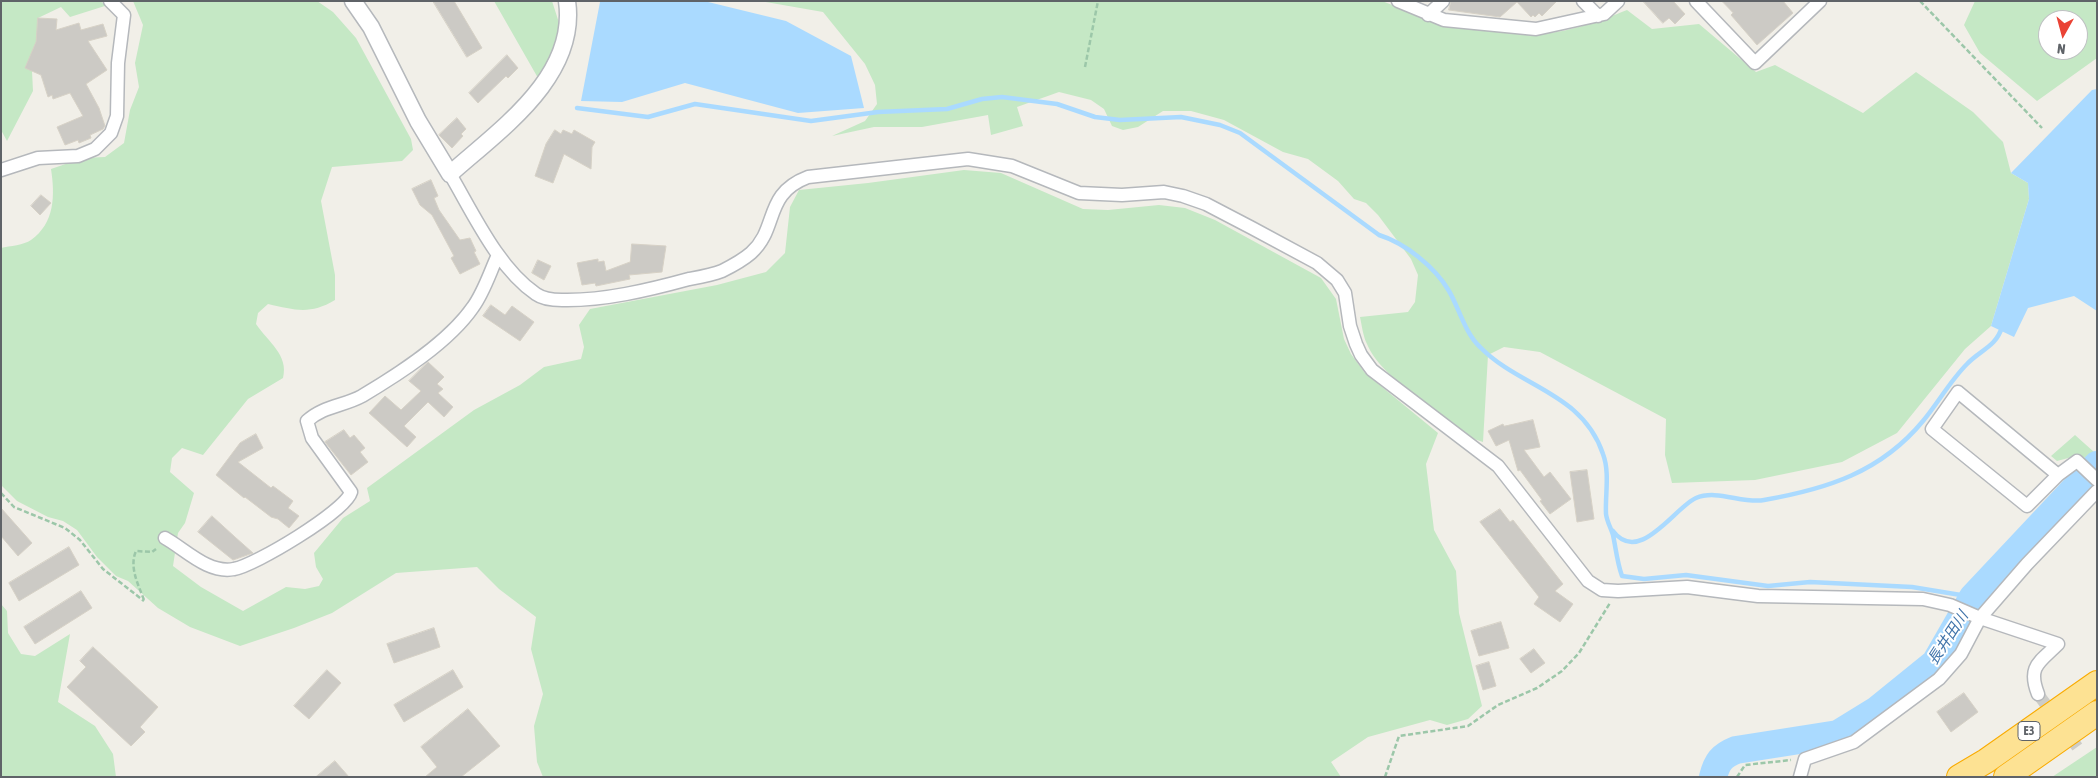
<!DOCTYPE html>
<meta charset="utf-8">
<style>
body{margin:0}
#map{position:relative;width:2098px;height:778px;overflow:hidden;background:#f1efe8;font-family:"Asap Condensed",sans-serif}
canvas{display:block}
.frame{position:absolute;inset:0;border:2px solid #5f6368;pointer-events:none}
.north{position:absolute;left:2038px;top:10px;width:50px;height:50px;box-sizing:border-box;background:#fff;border:1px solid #bfc1c3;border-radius:50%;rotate:187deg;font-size:14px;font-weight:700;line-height:20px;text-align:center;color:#5f6368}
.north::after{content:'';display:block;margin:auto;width:18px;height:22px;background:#ea4335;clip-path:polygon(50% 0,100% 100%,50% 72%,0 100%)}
</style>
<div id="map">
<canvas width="2098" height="778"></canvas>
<div class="frame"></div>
<div class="north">N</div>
</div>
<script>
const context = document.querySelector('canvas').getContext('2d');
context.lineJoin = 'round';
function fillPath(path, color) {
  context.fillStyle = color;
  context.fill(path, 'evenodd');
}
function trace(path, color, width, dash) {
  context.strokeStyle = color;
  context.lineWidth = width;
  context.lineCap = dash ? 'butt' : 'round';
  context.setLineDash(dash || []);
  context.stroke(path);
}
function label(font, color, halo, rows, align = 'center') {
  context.font = font + ' "Asap Condensed","Noto Sans JP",sans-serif';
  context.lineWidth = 4;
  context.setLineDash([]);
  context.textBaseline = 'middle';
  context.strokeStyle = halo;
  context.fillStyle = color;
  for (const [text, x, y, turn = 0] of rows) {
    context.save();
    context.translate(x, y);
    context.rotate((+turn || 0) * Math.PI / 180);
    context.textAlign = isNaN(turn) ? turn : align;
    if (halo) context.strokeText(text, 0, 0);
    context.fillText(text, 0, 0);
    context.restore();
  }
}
fillPath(new Path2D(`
 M1 1H99L108 5 70 17 61 7 38 18 41 47 32 71 33 91 7 141 1 130Z
 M133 1H317L333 12 356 38 411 139 413 150 402 161 332 167 321 201 335 275V300C310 315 295 310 268 304L258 313 256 324C268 342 289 355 283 378L248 399 203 455 182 448 172 458 170 472 194 493 185 523 178 533 173 566 201 587 243 611 286 587 305 589 319 586 323 579 316 567 314 553 343 518 370 501 367 488 474 410 520 385 544 367 581 359 584 347 579 325 590 309 717 285 766 272 785 253 790 207 799 190 868 183 964 170 1001 173 1083 209 1108 210 1159 205 1185 208 1215 220 1321 278 1336 299 1344 339 1351 354 1365 373 1438 433 1426 464 1434 530 1456 571 1459 613 1482 706 1468 719 1447 725 1430 720 1368 737 1331 762 1341 777H543L537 762 534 726 543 694 531 649 536 617 499 589 477 567 396 573 332 613 294 628 240 646 190 627 158 608 128 581 116 576 97 557 77 530 63 521 48 517 17 501 1 485V248C10 246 24 245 31 240 55 223 55 195 51 169L83 158 105 157 124 143 130 110 139 87 135 63 143 25Z
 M494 1H552L561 29 542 85Z
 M760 1H1382C1425 19 1488 33 1535 34 1564 34 1600 21 1627 10L1652 29 1699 24 1756 72 1775 65 1863 113 1916 72 1973 112 2003 142 2011 173 2028 183 2029 199 1991 326 1965 349 1897 433 1842 462 1755 480 1672 483 1665 455 1666 419 1540 352 1504 347 1488 355 1483 442 1474 439C1445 417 1380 377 1367 344 1363 336 1362 326 1360 317L1408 312 1415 302 1418 275 1411 259 1378 215 1366 203 1354 199 1338 181 1308 159 1283 152 1224 120 1191 111H1163L1138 127 1123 130 1112 126 1104 109 1091 100 1059 92 1017 107 1023 126 991 135 988 115 922 127H874L832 136 865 121 877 104 875 85 865 64 823 12Z
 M1975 1H2097V58L2037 101 1980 53 1964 25ZM2048 20H2078V50H2048Z
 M2075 435 2094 452 2088 458 2072 457 2057 461 2051 456Z
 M1 604 7 611 8 633 21 654 35 656 70 634 58 702 95 726 113 754 116 777H1Z
 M2097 747V777H2052Z`), '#c5e8c5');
fillPath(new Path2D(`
 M704 1 786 21 851 56 864 108 798 113 685 83 622 102 581 101 600 2Z
 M2097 89V311L2074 296 2028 308 2014 337 1991 326 2029 199 2028 183 2011 173 2092 90Z`), '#aadaff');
trace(new Path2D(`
 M577 108 648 117 695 104 811 121 878 112 947 109 982 99 1002 97 1057 104 1095 117 1120 120 1181 117 1220 125 1240 133 1379 235C1405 243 1435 267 1449 291 1459 308 1465 333 1480 347 1520 388 1582 392 1603 454 1610 473 1605 494 1606 514 1607 522 1611 528 1613 535 1616 549 1617 562 1622 576L1644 579 1686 575 1768 586 1810 582 1912 587 1973 597
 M1613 531C1639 566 1675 507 1696 498 1717 489 1743 504 1764 500 1827 489 1881 472 1923 421 1938 403 1950 381 1967 364 1980 350 1996 347 2002 327`), '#aadaff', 4.5);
trace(new Path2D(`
 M1713 777C1717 762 1721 756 1736 750L1838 734 1877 710 1935 663 1973 597 2097 465`), '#aadaff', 28);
const building = new Path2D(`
 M433 1H454L482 48 467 57Z
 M1451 1H1557L1542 16 1539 13 1535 17 1533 15 1531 17 1517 2 1500 17 1449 10Z
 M1643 1H1673L1685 14 1675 24 1669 18 1663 23Z
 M1722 1H1783L1793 13 1757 45 1731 15 1733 13Z
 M38 18 57 19 56 30 79 23 81 30 103 24 107 36 88 41 107 70 86 84 99 108 105 126 103 129 90 135 91 138 79 143 78 140 65 145 57 127 83 116 70 93 53 99 52 95 48 97 41 75 25 68 36 42Z
 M507 55 518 68 508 78 506 76 478 103 469 93Z
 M457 118 466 129 461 134 463 136 452 148 439 135Z
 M555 130 561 134 563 130 572 134 574 130 595 142 592 147 591 169 564 154 553 183 535 176 546 144Z
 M431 180 438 196 434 198 439 210 460 240 470 238 476 251 474 252 480 264 460 274 451 258 454 256 432 215 420 205 412 189Z
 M41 195 51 203 40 215 31 206Z
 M632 244 666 246 662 272 629 275 630 279 596 286 595 283 582 285 577 263 598 259V262L604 261 606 271 630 262Z
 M538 260 551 266 544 280 532 273Z
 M491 305 505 315 512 306 534 322 520 341 483 316Z
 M428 362 444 377 437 384 443 389 438 393 453 407 444 417 428 402 404 426 416 437 407 447 369 413 385 396 401 410 421 391 409 381Z
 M1533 420 1540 447 1524 450 1544 477 1550 472 1571 499 1550 514 1540 501 1542 500 1520 470 1518 471 1509 440 1496 446 1488 431 1503 424 1504 426Z
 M344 430 350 438 354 435 365 448 360 452 368 462 351 475 325 442Z
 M256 434 263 448 238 462 271 488 273 486 293 501 288 508 299 516 289 528 278 519 271 517 245 497 244 498 216 475 240 443Z
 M1587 470 1594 519 1577 522 1570 472Z
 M1 508 32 543 18 556 1 536Z
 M1500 509 1510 522 1513 520 1563 584 1555 591 1573 604 1560 622 1534 604 1539 597 1480 522Z
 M212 516 235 537 253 553 233 560 198 532Z
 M69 547 79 565 19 601 9 583Z
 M81 591 92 608 35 644 24 627Z
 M1501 622 1509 648 1479 656 1471 631Z
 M434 628 440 647 394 663 387 644Z
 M93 647 158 707 140 727 145 732 131 746 67 687 86 667 80 661Z
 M1534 649 1545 663 1531 673 1520 659Z
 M1489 662 1496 686 1483 690 1476 666Z
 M327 670 341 683 309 719 294 706Z
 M453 670 463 687 404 722 394 705Z
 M1964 693 1978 712 1951 732 1937 712Z
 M468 709 500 746 461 777H425L437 767 421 747Z
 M335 761 349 777H316Z`);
fillPath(building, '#cccac5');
trace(building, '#d6d1c6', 1);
trace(new Path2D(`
 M2038 694 2078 748`), '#ccccc8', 12, [12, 6]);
const minor = new Path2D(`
 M1398 1 1444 20 1536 29 1604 14 1618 1
 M1583 1 1598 16
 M1696 1 1755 63 1820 1
 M1428 15 1443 1
 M1 170 38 158 78 156 95 149 111 133 117 116 118 63 124 15 110 1
 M450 174C473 213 498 268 536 294 543 299 553 300 562 300 603 301 649 290 689 279 700 277 712 275 722 271 732 266 743 260 751 253 779 228 763 194 808 177L968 159 1012 166 1079 193 1122 195 1164 192 1183 196 1206 204 1252 228 1317 263 1337 280 1345 293 1350 326 1356 344 1361 355 1372 370 1498 466 1588 581 1602 590 1618 591 1687 587 1758 596 1923 599 1950 605 1980 618 2058 644C2040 662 2027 666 2038 694
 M2058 475 2027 506 1932 429 1958 392 2058 475 2077 461 2097 480
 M165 538C185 549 208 574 234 569 254 566 346 511 351 492L312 438 307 421C323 406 344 406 362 396 399 374 449 342 473 307 484 292 490 272 498 255
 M1800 777 1805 759 1854 742 1939 679 1961 654 1980 618 2027 564 2097 491`);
const tertiary = new Path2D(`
 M353 1 371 27 418 121 450 174C499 130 578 77 567 1`);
const motorway = new Path2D(`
 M1959 777 1986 761 2097 683
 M2006 777 2097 713`);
trace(minor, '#b5b8bc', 15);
trace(tertiary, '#b5b8bc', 19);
trace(motorway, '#f9ab00', 26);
trace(new Path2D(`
 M1920 1 2042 128
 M1085 67 1098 1
 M1 493 14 507 65 528 80 540 103 569 144 601
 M144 600C138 584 129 567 136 551L152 552 156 549
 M1385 777 1399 736 1468 726 1498 705 1537 688 1562 671 1579 653 1610 603
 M1737 777 1745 765 1791 760`), '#9cc7a9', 2.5, [5, 2.5]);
trace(minor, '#fff', 12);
trace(tertiary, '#fff', 16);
trace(motorway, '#fde293', 24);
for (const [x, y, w] of [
 [2029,731,22]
]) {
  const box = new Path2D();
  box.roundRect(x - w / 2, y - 9.5, w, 19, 4);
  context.fillStyle = '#fff';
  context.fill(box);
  trace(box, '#5f6368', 1);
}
label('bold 12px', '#5f6368', null, [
 ["E3",2029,731]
]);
label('italic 15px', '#4174aa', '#fff', [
 ["長井田川",1948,638,-57]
]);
</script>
